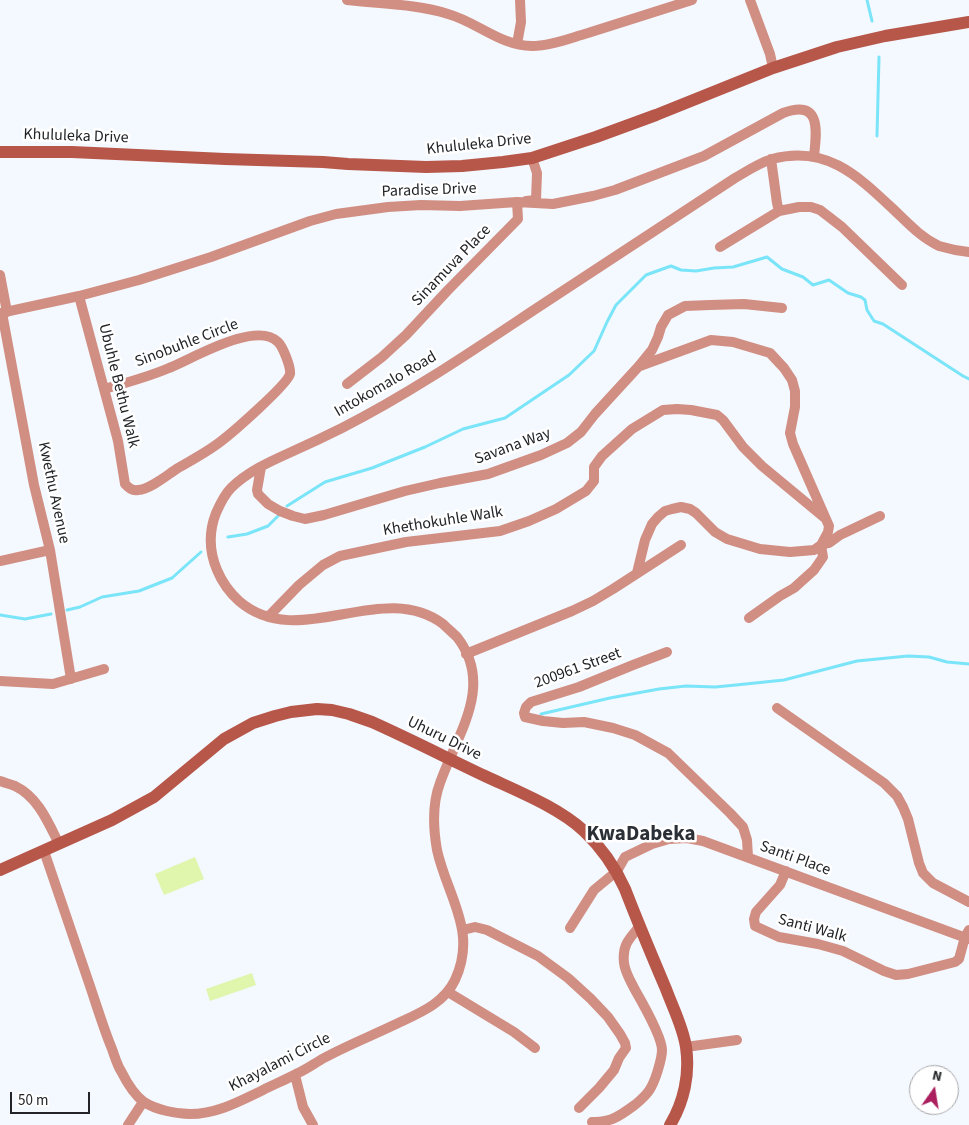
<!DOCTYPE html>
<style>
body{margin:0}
#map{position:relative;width:969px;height:1125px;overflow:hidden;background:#f4f8ff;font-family:"Source Sans 3",sans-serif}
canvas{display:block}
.north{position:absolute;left:909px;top:1065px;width:50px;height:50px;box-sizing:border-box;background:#fff;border:1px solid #a7a7a9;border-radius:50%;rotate:13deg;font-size:14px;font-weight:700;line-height:20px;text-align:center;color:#222427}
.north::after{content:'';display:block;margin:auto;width:18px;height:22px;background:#ab1f5f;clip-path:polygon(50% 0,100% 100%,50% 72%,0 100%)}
.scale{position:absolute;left:10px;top:1092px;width:80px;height:22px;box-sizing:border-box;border:2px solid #222427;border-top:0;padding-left:6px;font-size:15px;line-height:18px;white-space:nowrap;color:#222427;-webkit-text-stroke:4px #fff;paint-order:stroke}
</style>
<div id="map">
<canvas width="969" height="1125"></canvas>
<div class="north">N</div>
<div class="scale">50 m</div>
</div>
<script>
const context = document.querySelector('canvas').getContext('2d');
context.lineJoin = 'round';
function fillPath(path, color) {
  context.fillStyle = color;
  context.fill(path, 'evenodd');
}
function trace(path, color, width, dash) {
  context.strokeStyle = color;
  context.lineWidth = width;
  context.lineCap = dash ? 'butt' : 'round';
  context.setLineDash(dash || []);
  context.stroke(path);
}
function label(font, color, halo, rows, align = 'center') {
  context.font = font + ' "Source Sans 3",sans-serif';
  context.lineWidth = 5;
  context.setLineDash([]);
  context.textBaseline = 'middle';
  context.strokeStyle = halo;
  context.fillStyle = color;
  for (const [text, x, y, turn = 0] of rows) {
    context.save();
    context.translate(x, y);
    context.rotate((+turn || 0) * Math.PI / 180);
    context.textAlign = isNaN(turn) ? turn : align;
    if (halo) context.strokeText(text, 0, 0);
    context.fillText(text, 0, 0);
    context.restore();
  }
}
fillPath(new Path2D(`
 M195 857 204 879 164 895 155 874Z
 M252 973 256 985 210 1001 206 989Z`), '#dff6ac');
trace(new Path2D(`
 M867 0 872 21
 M877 136 879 57
 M287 506 325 482 372 468 425 447 463 429 505 418 569 375 594 351 607 322 616 305 646 275 671 266 681 270 696 271 714 268 733 267 767 257 782 269 803 277 813 285 829 280 848 293 861 297 865 300 867 310 874 321 883 324 963 376 969 379
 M228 537 247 534 268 526 280 514
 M67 610 80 607 102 597 139 591 172 578 201 552
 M0 615 25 619 51 614
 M541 714 610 698 659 689 686 686 715 687 736 685 784 680 857 661 908 656 929 657 947 662 969 664`), '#7ae5f8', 3);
trace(new Path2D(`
 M347 0C380 4 417 4 448 14 477 22 501 46 532 46 551 46 570 38 588 33 623 22 658 11 692 0
 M750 0 770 54 773 68
 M517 44 521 22 520 0
 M771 159 777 203 779 211
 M526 201 536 200 537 173 532 158
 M720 247 779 211 799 207H811L820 210 842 227 902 285
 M0 275 7 312
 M79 296 118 441 125 484C129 488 132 491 138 490 151 489 167 475 178 468 192 460 207 452 220 442 232 433 287 385 290 374 291 367 283 347 278 342 256 320 192 359 169 368 148 377 126 383 104 389
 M0 313 79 296 139 280 211 257 310 221 336 214 388 207 421 205 460 206 517 202 553 204 593 196 615 190 704 156 783 113C821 99 817 130 814 156
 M2 313 34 485 50 550 71 679
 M640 366 711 340 733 342 770 353 784 368 792 380 795 391V407L790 433 793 444 829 526 828 532 821 545
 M347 384 382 357 406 335 448 290 518 219 517 202
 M261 467 257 490 258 494 268 504 280 511 293 516 305 519 324 515 405 491 440 483 488 474 541 455 567 443 581 432 595 414 639 366 652 350 658 337 661 327 668 315 685 306 710 305 744 304 782 308
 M0 561 50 550
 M637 573 645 540 652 524 658 517 665 511 672 509 681 507 690 509 696 513 715 532 727 539 760 549 790 552 814 550 821 545 829 543 840 535 880 516
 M268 617 299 585 323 565 340 556 406 542 500 531 529 521 556 509 586 491 594 481V467L602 456 632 429 663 410 677 409 691 410 717 415 723 420 743 447 762 466 826 519
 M749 618 780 596 794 588 814 570 823 557 821 545
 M667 652 633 665 579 687 531 702 526 707 524 713 525 717 543 721 563 723 584 722 613 728 635 735 668 753 730 813 743 827 747 840 748 857
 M466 654 572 611 593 601 613 589 681 545
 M0 681 53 684 104 669
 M777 708 884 783 897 796 903 807 908 819 919 863 923 873 933 883 969 902
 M0 781C5 783 10 784 15 786 38 797 48 822 59 844
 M44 851C60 897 75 943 91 989 97 1007 103 1026 110 1044 114 1053 116 1063 121 1071 126 1081 134 1095 144 1102 156 1110 177 1114 190 1114 217 1114 240 1101 263 1090 275 1084 287 1079 298 1073 307 1069 315 1063 324 1058 346 1046 371 1036 394 1025 417 1014 443 1005 455 980 478 931 447 896 437 850 433 827 432 804 440 783 457 734 495 686 457 637 453 633 447 628 443 624 381 578 299 653 239 601 229 592 222 582 217 570 209 551 209 531 216 513 220 504 224 495 231 488 247 472 269 462 289 453 307 445 324 437 342 428 411 393 475 349 540 306 605 263 670 221 735 178 747 171 759 163 772 159 825 145 856 174 892 208 907 222 920 237 939 246 949 249 959 251 969 252
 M786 871 780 885 756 912 754 919 755 926 779 937 818 944 843 951 884 971 896 975 908 974 955 962 959 959 965 937 969 930
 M570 928 594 890 617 871 625 857 652 844 669 839 687 838 703 841 969 939
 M463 930 475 927 487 930 538 956 568 978 591 999 608 1017 620 1034 625 1043 626 1048 619 1058 614 1070 599 1088 579 1108
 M448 992 514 1032 535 1048
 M686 1047 737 1040
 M295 1075 303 1107 313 1125
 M592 1122C611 1123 621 1115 636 1104 649 1093 652 1088 657 1073 659 1066 662 1058 662 1050 662 1036 642 1002 634 988 630 980 625 972 624 963 622 945 629 939 640 926
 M128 1125 143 1102`), '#d18e82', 10);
trace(new Path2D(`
 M0 152H72L225 159 323 162 348 164 426 167 462 166 503 162 532 158 596 137 656 115 773 68 837 47 885 36 969 22
 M0 870 112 820 154 797 224 739 253 723 275 716 291 712 317 709 332 710 349 714 372 722C410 739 447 758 485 776 517 791 558 807 584 831 602 848 615 867 625 889 638 923 652 956 666 989 673 1008 683 1027 686 1047 690 1074 684 1102 670 1125`), '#b75749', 12);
label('16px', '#222427', '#fff', [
 ["Khululeka Drive",76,137,2],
 ["Khululeka Drive",479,145,-6],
 ["Paradise Drive",429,191,-2],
 ["Sinamuva Place",452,266,-46],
 ["Sinobuhle Circle",187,344,-21],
 ["Intokomalo Road",386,385,-30],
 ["Ubuhle Bethu Walk",118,386,76],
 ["Savana Way",513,447,-20],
 ["Kwethu Avenue",53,493,78],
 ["Khethokuhle Walk",443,522,-9],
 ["200961 Street",578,669,-20],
 ["Uhuru Drive",444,739,26],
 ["Santi Place",795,859,20],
 ["Santi Walk",812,929,15],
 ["Khayalami Circle",280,1063,-27]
]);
label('bold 21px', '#2b2f36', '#fff', [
 ["KwaDabeka",641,835]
]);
</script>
